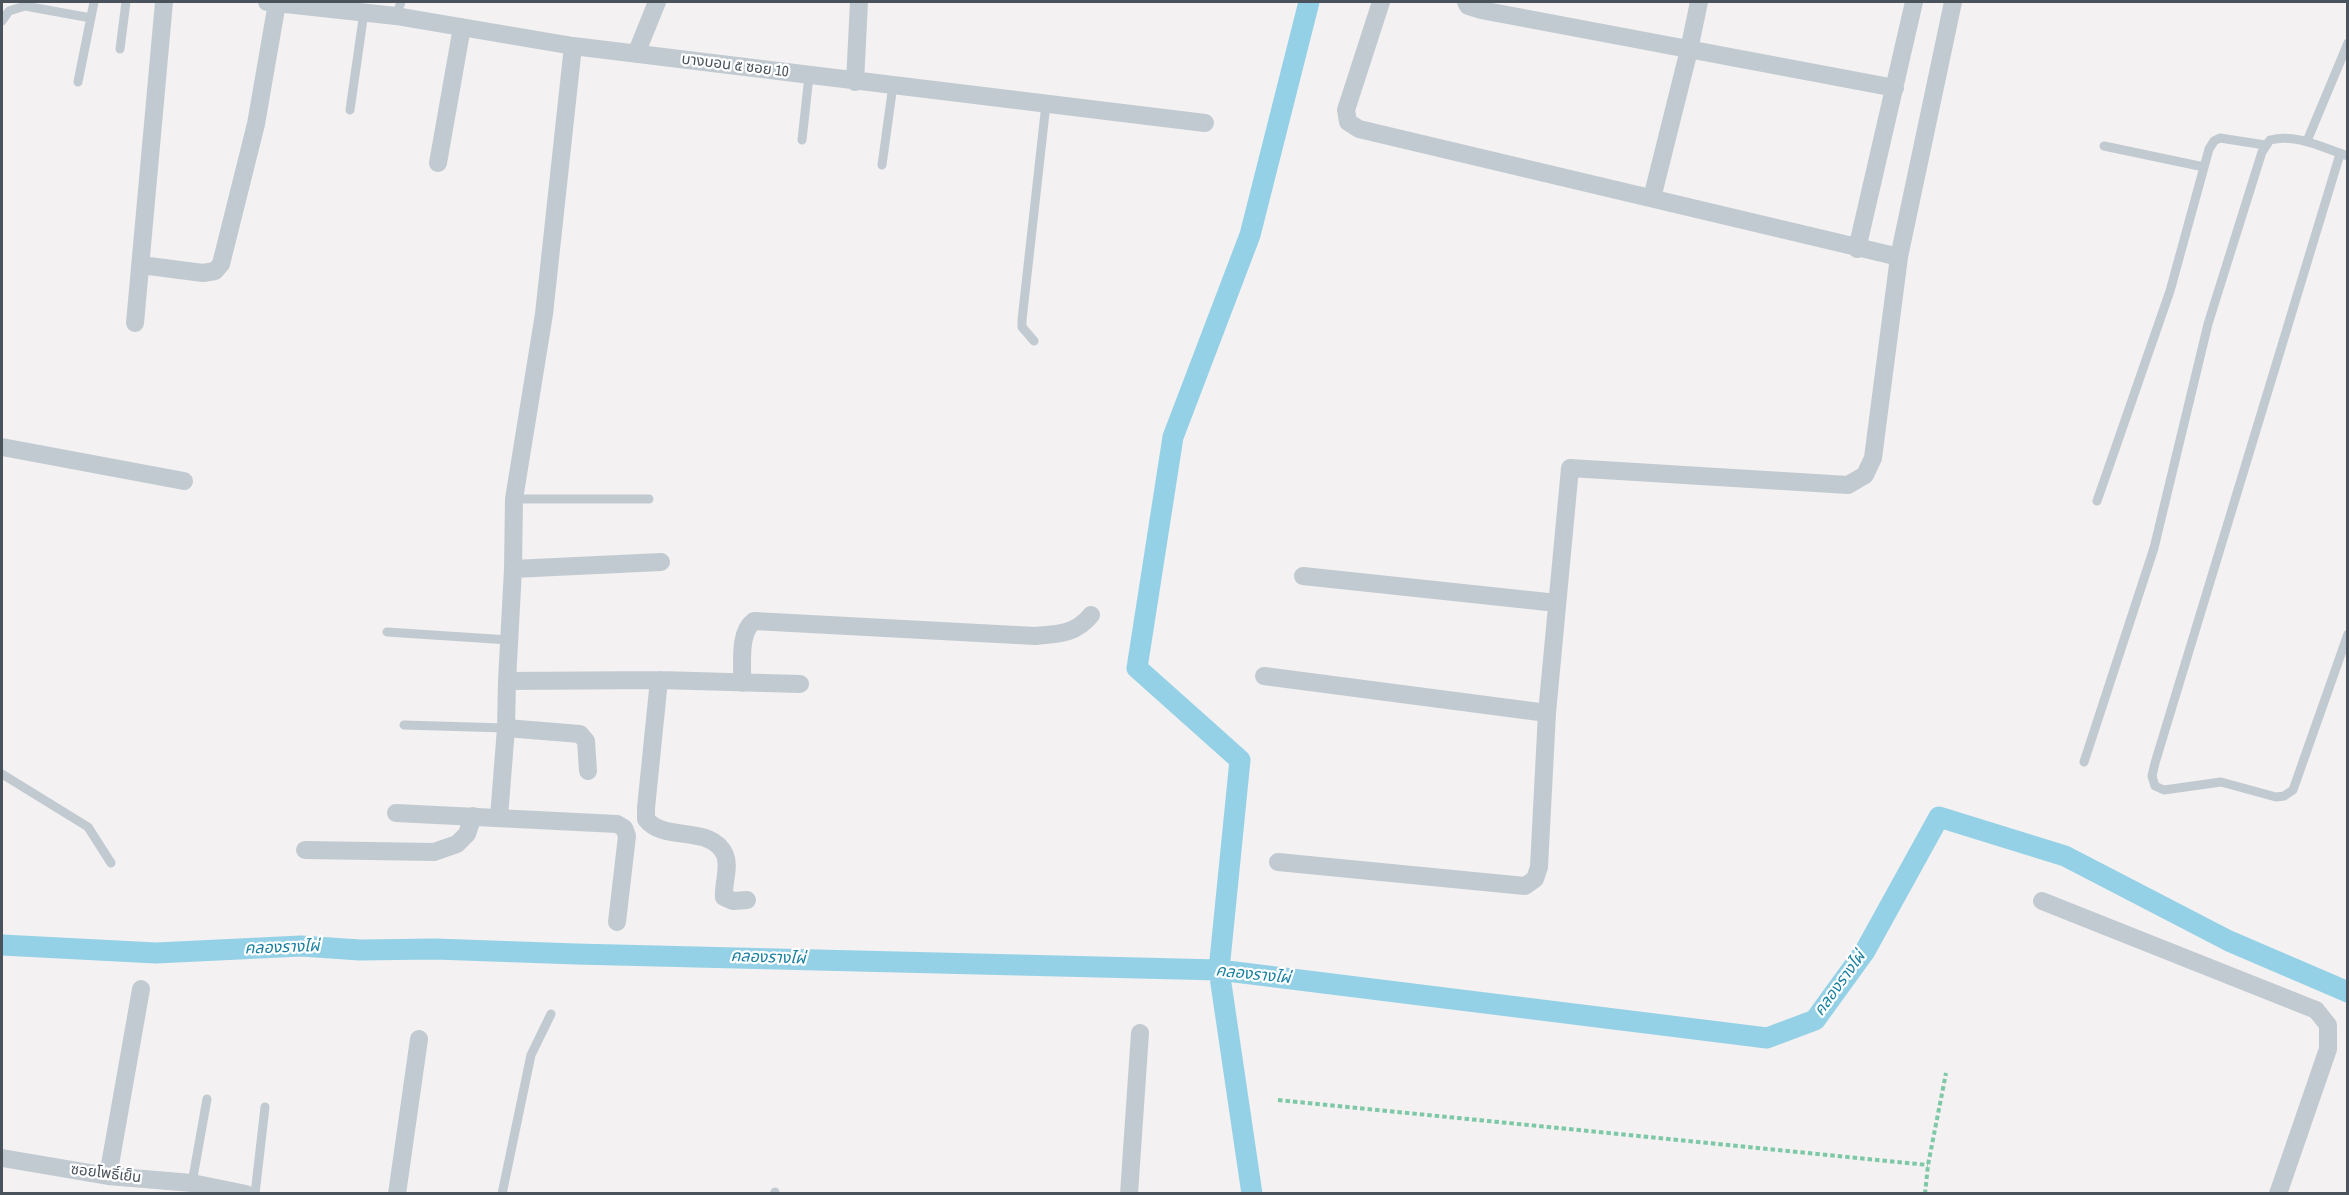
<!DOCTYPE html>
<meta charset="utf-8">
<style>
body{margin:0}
#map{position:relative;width:2349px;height:1195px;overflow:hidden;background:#f3f1f1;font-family:"Archivo Narrow",sans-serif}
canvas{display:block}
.frame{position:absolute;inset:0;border:3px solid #4a535c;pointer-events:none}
</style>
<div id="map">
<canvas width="2349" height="1195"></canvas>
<div class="frame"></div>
</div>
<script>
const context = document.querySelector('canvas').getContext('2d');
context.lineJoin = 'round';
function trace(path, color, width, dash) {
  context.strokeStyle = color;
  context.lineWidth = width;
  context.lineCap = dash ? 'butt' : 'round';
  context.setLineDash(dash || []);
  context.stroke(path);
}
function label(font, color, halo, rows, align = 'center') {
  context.font = font + ' "Archivo Narrow","Noto Sans Thai",sans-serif';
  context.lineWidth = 4.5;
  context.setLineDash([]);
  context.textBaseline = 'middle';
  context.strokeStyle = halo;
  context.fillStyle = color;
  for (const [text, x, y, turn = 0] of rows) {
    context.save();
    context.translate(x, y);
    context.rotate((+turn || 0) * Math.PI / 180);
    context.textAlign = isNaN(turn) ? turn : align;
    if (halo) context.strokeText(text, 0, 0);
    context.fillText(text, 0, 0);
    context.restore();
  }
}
trace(new Path2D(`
 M2 945 156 953 301 946 360 950 435 949 576 954 1219 970 1767 1038 1815 1020 1865 951 1939 817 2065 856 2229 941 2348 992
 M1252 1194 1219 970 1240 760 1137 668 1173 437 1250 235 1309 2`), '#94d1e6', 21);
trace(new Path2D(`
 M1278 1100 1928 1165
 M1925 1194 1928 1165 1946 1073`), '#7dc8a6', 4, [4.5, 3]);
trace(new Path2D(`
 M396 16 401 2
 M2 21 9 11 25 6 91 18
 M120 49 126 2
 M78 82 94 2
 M350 110 364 12
 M802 140 809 76
 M2307 141 2348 43
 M2104 146 2204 167
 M2340 154 2155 763 2152 776 2155 786 2164 790 2221 782 2276 797 2284 796 2293 790 2348 634
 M882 165 893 85
 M1034 341 1022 327V320L1046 104
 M514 499H649
 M2097 501 2170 291 2209 149 2214 141 2220 138 2265 145
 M387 632 509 640
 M404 725 506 728
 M2084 762 2154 548 2208 324 2262 152 2270 140C2297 133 2323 148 2348 156
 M2 774 88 827 111 863
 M192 1183 207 1099
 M255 1194 265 1107
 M502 1194 531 1055 551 1014
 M774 1194 775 1192`), '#c2cad1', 9);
trace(new Path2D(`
 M267 2 396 16 573 46 1205 123
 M1381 2 1346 110 1348 122 1359 129 1899 257
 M1466 2 1468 6 1481 10 1895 88
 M636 54 657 2
 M855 82 859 2
 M438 163 462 27
 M1652 198 1689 50 1699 2
 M1857 249 1914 2
 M141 265 203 273 215 271 221 264 256 124 277 3
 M135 323 164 2
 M2 447 184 481
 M513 569 661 562
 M1303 576 1557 603
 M1264 676 1547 713
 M659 680 646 808V819C664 843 712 824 725 855 730 867 723 883 724 897L733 901 747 900
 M507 681 659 680 800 684
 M742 683C743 664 738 633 754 621L1035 636C1058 634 1076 634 1091 615
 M506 728 580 734 586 741 588 771
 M396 813 617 824 624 828 627 836 617 922
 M499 817 506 728 507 681 513 569 514 499 544 314 573 46
 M305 850 434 852 457 844 467 834 473 816
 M1278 862 1525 886 1535 879 1539 867 1547 713 1570 468 1848 485 1865 475 1873 458 1899 257 1953 2
 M2042 901 2316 1010 2328 1025V1049L2278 1194
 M2 1158 108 1176 192 1183 246 1194
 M108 1176 141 989
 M397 1194 419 1039
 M1129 1194 1140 1033`), '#c2cad1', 18);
label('15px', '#4a535c', '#fff', [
 ["บางบอน ๕ ซอย 10",735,66,7],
 ["ซอยโพธิ์เย็น",106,1174,7]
]);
label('italic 16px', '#187fa1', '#fff', [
 ["คลองรางไผ่",282,948,-2],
 ["คลองรางไผ่",768,958,2],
 ["คลองรางไผ่",1253,975,6],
 ["คลองรางไผ่",1840,984,-54]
]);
</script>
